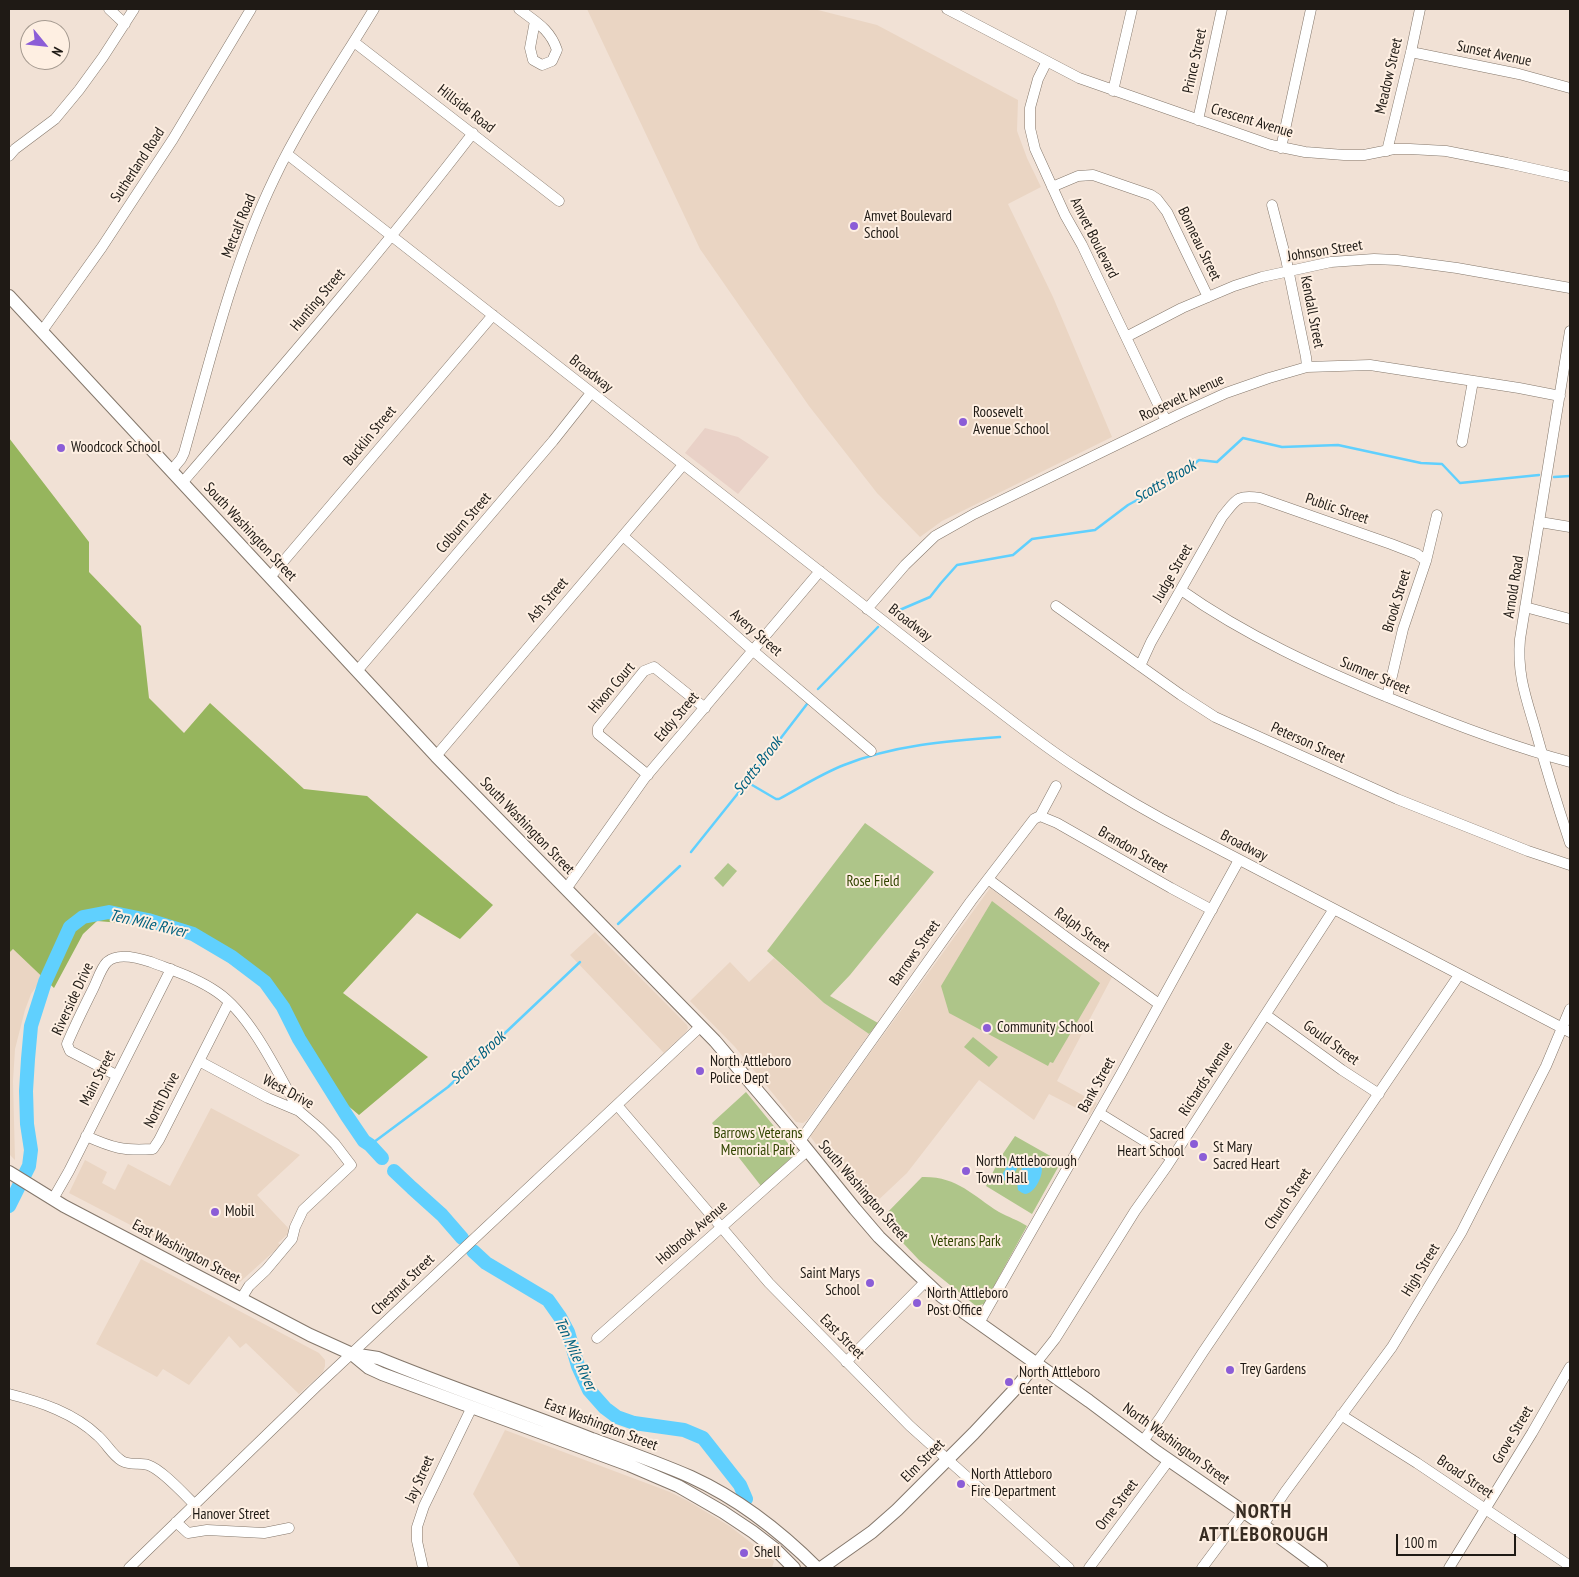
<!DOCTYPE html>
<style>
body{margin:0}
#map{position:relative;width:1579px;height:1577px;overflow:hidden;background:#f1e1d5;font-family:"PT Sans Narrow",sans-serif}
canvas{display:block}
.frame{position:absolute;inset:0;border:10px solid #1f1a15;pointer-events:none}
.north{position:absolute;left:20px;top:20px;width:50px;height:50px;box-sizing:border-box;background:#feefe2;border:1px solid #a59a90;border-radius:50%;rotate:118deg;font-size:14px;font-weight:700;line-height:20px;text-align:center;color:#1f1a15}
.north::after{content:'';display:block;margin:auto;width:18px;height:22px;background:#8b5dd7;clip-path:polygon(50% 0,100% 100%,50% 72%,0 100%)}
.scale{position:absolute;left:1396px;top:1534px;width:120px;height:22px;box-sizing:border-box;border:2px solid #1f1a15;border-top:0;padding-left:6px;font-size:15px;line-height:18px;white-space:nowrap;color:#1f1a15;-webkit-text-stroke:4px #feefe2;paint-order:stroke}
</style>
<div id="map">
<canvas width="1579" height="1577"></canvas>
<div class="frame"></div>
<div class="north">N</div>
<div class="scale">100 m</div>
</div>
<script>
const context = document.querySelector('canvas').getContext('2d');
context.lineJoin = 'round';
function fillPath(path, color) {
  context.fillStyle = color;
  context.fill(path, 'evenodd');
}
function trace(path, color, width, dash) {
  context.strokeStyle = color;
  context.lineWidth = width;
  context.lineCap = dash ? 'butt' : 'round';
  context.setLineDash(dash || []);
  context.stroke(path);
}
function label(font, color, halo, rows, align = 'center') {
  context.font = font + ' "PT Sans Narrow",sans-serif';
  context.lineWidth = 4;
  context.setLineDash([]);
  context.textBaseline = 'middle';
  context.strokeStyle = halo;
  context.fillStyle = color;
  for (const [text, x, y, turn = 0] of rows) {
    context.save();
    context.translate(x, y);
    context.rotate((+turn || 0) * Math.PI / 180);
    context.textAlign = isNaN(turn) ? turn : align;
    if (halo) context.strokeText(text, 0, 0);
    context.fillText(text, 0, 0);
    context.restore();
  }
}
fillPath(new Path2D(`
 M587 9H814L877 25 1018 100 1017 131 1027 158 1041 187 1008 204 1053 297 1112 437 942 521 920 537 877 493 809 406 700 249Z
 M990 888 1112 977 1057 1081 1097 1103 1090 1115 1049 1094 1034 1120 979 1080 907 1173 871 1207 830 1163 810 1136Z
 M595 932 687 1025 688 1028 686 1032 664 1053 570 955Z
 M13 949 43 977 31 994 25 1010 15 1049 13 1081 15 1160 9 1154V953Z
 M774 958 824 1003 869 1034 807 1120 803 1123 796 1122 735 1047 690 1001 730 962 749 982Z
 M211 1108 300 1155 257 1195 291 1231 278 1243 281 1245 240 1282 69 1193 85 1160 107 1172 102 1183 115 1190 128 1164 170 1186Z
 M141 1259 319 1353 325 1360V1366L323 1372 299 1394 246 1343 240 1348 229 1336 189 1385 163 1369 157 1377 96 1344Z
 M505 1430 670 1492 688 1501 731 1527 774 1561 772 1568H521L473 1494Z`), '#ead5c3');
fillPath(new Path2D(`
 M705 428 738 437 769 457 738 494 685 453Z`), '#e9d1c7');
fillPath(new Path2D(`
 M865 823 934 872 850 975 830 996 878 1023 869 1034 824 1003 767 951Z
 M728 863 737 871 723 887 714 878Z
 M992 901 1100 983 1053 1063 1050 1062 1048 1066 949 1013 941 986Z
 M973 1037 998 1057 989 1067 964 1047Z
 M746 1092 795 1152 793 1156 761 1186 712 1123Z
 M1015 1136 1061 1162 1032 1214 986 1186 1000 1158Z
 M922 1177C957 1176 972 1195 999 1212 1008 1217 1018 1220 1027 1226L984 1304 976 1306 919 1260 887 1226 885 1215Z`), '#aec589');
fillPath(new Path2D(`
 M9 438 89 542V572L141 626 149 698 184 733 210 703 304 789 367 796 493 905 460 939 417 913 343 993 428 1057 359 1115 334 1094 297 1043 266 990 202 943 146 925 97 921 83 934 54 988 13 949 9 953Z`), '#96b55d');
fillPath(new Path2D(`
 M1011 1160 1019 1165 1009 1183 1000 1178Z
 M1033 1160 1041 1165C1045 1173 1035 1194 1025 1194 1024 1194 1019 1191 1018 1190 1016 1180 1020 1171 1025 1163Z`), '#60d0fe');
trace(new Path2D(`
 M1554 477 1570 476
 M895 612 930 597 941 583 957 565 1013 555 1032 539 1095 530 1128 505 1177 478 1199 460 1217 462 1243 438 1282 447 1338 445 1421 463 1442 464 1460 483 1539 475
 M818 689 878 627
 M747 782 776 799H779C801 787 821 774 844 765 894 745 947 741 1000 737
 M691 852 747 782 807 704
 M618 924 680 866
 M370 1145 448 1087 580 962`), '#60d0fe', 2.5);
trace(new Path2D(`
 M394 1171 412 1188 442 1215 462 1238
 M9 1206 29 1166 31 1150 27 1124 26 1091 28 1059 31 1026 45 982 70 927 83 917 109 912 148 920 193 934 232 957 265 982 283 1007 299 1039 347 1116 364 1141 370 1145 382 1158
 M473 1251 486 1263 548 1300 560 1317 568 1332 578 1366 589 1390 605 1408 617 1417 634 1423 684 1430 703 1438 740 1485 746 1499`), '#60d0fe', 14);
const minor = new Path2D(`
 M109 9 125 24
 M519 9C536 22 550 29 557 50L552 61 542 65 533 60 530 48 535 21
 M947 9 1079 78 1271 145 1305 152 1344 155H1364L1394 149H1410L1446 151 1507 163 1570 177
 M354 42 559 201
 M1411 52 1519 74 1570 88
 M1046 63 1038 79 1030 108V128L1035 149 1065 215 1082 245 1166 421
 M1113 91 1132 9
 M1198 120 1222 9
 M1281 148 1311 9
 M1387 151 1411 52 1420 9
 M287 154 974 692C1010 719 1044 747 1082 771 1117 794 1153 815 1190 834L1570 1032
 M9 156 15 149 55 119 79 90 103 57 134 9
 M1052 187 1078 176 1093 175 1151 195 1157 199 1167 212 1208 297
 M1272 205 1286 259 1306 357 1307 367
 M42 331 102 247 173 139 251 9
 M1570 331 1520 639C1517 672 1525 695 1534 725 1545 765 1557 804 1570 843
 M1126 337 1182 308 1234 286 1262 277 1331 262 1374 259 1397 260 1457 268 1570 288
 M1462 442 1473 381
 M171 471 181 459 184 453C210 361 232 266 274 179 302 120 340 65 374 9
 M182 483C281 368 380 254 473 133
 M1540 522 1570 527
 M623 536 751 649 871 751
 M270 577 493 315
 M1181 590C1246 636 1319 669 1392 699 1450 723 1509 746 1570 762
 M1056 606 1181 695 1215 717 1397 799 1528 851 1570 865
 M1525 607 1570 619
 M867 609 905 565 935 536 974 514 1180 414 1226 393 1269 378 1307 367 1370 365 1519 388 1560 396
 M1140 666 1151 642 1222 517C1236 500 1237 494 1260 498L1391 544 1417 554 1426 561
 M357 671 553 441 591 393
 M1387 697 1403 629 1426 561 1437 515
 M436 756 683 465
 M648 775 598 734V728L644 671 654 667 705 708
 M1040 816 1057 823 1171 888 1212 910
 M988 879 1074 943 1159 1004
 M566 889 644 779 820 571
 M1266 1015 1342 1070 1379 1094
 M199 1061 268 1098 299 1111 319 1128 335 1144 351 1165 303 1210 295 1227 292 1239 266 1270 249 1286 241 1299
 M116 1075 70 1051 67 1044C75 1025 84 1007 93 989 97 981 101 968 107 962 118 952 139 958 151 962 174 971 197 978 217 992 251 1015 279 1075 299 1111
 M617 1105 769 1283 910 1426 1069 1568
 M1099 1113 1172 1158
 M86 1136C113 1148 123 1151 153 1149L159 1140 229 1002
 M800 1141 971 901 1034 819 1040 816 1056 786
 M53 1199 69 1171 171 969
 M979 1323 1121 1074 1239 860
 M597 1338 807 1151
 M846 1362 925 1282
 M1036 1363 1055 1339 1135 1211 1167 1166 1334 909
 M9 1394C41 1402 74 1413 98 1436 107 1444 112 1455 122 1461 131 1466 139 1462 148 1465 161 1469 184 1494 194 1504
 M1341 1415 1417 1463 1570 1566
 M1143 1441 1160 1418 1203 1352 1459 975
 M176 1522 188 1533 207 1530 264 1533 289 1528
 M1263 1525 1285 1492 1392 1347 1461 1233 1546 1066 1570 1009
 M129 1568 317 1386 701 1026
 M423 1568 417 1541V1527L424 1506 472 1407
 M1089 1568 1169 1460
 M1202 1568 1243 1513
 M1449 1568 1532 1433 1570 1367`);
const major = new Path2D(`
 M9 296 436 756 715 1041 800 1141 855 1209 879 1237 906 1263 941 1296 1089 1401 1157 1452 1263 1525 1321 1568
 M9 1172 64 1206 310 1335 352 1354 369 1368 382 1374 629 1465 678 1486 723 1512 753 1532 775 1549 794 1568
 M352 1354 378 1358C448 1387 521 1411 592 1439 625 1451 659 1463 691 1477 739 1499 780 1531 817 1568
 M821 1568 872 1532 897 1510 974 1433 1017 1387 1036 1363`);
trace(minor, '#84776b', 11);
trace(major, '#84776b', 14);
trace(minor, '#fff', 10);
trace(major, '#fff', 12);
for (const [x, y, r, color] of [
 [854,226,5,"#8b5dd7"],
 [963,422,5,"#8b5dd7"],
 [61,448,5,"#8b5dd7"],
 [987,1028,5,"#8b5dd7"],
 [700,1071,5,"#8b5dd7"],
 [1194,1144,5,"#8b5dd7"],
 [1203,1157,5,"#8b5dd7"],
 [966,1171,5,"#8b5dd7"],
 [215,1212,5,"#8b5dd7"],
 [870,1283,5,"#8b5dd7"],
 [917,1303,5,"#8b5dd7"],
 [1230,1370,5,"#8b5dd7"],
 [1009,1382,5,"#8b5dd7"],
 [961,1484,5,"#8b5dd7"],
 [744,1553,5,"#8b5dd7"]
]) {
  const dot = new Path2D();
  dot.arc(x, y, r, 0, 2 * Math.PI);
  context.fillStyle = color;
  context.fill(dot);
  trace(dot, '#feefe2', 2);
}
label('15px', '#1f1a15', '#feefe2', [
 ["Sunset Avenue",1494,54,12],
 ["Prince Street",1195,61,-78],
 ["Meadow Street",1389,76,-77],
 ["Hillside Road",466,109,38],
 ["Crescent Avenue",1252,121,17],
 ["Sutherland Road",138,165,-57],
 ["Metcalf Road",239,226,-68],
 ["Amvet Boulevard",1094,238,63],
 ["Bonneau Street",1199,244,64],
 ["Johnson Street",1325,251,-9],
 ["Hunting Street",318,300,-50],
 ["Kendall Street",1312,312,79],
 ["Broadway",591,374,38],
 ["Roosevelt Avenue",1182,398,-25],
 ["Bucklin Street",370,436,-50],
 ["Public Street",1337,509,19],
 ["Colburn Street",464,523,-49],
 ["South Washington Street",250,532,47],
 ["Judge Street",1173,573,-60],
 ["Arnold Road",1514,587,-81],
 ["Ash Street",548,600,-49],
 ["Brook Street",1397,601,-73],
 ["Broadway",910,623,38],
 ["Avery Street",756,633,41],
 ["Sumner Street",1375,676,23],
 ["Hixon Court",612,688,-49],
 ["Eddy Street",677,717,-50],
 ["Peterson Street",1308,743,24],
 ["South Washington Street",527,826,46],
 ["Broadway",1244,846,27],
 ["Brandon Street",1133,850,30],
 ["Ralph Street",1082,930,36],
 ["Barrows Street",915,953,-55],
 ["Riverside Drive",73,999,-65],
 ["Gould Street",1331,1043,36],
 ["Main Street",98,1078,-63],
 ["Richards Avenue",1206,1079,-57],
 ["Bank Street",1097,1085,-61],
 ["West Drive",288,1092,28],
 ["North Drive",162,1100,-63],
 ["South Washington Street",863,1191,49],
 ["Church Street",1288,1199,-56],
 ["Holbrook Avenue",692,1233,-41],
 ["East Washington Street",186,1252,28],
 ["High Street",1421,1270,-59],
 ["Chestnut Street",403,1285,-44],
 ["East Street",842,1337,45],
 ["East Washington Street",601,1425,21],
 ["Grove Street",1513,1435,-59],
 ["North Washington Street",1176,1444,36],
 ["Elm Street",923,1461,-45],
 ["Broad Street",1465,1477,34],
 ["Jay Street",420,1479,-66],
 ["Orne Street",1117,1505,-53],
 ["Hanover Street",231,1515]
]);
label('15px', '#1f1a15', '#feefe2', [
 ["Amvet Boulevard",864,217],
 ["School",864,234],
 ["Roosevelt",973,413],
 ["Avenue School",973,430],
 ["Woodcock School",71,448],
 ["Community School",997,1028],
 ["North Attleboro",710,1062],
 ["Police Dept",710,1079],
 ["Sacred",1184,1135,"right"],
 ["Heart School",1184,1152,"right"],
 ["St Mary",1213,1148],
 ["Sacred Heart",1213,1165],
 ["North Attleborough",976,1162],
 ["Town Hall",976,1179],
 ["Mobil",225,1212],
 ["Saint Marys",860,1274,"right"],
 ["School",860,1291,"right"],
 ["North Attleboro",927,1294],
 ["Post Office",927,1311],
 ["Trey Gardens",1240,1370],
 ["North Attleboro",1019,1373],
 ["Center",1019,1390],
 ["North Attleboro",971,1475],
 ["Fire Department",971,1492],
 ["Shell",754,1553]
], 'left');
label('15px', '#314400', '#feefe2', [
 ["Rose Field",873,882],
 ["Barrows Veterans",758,1134],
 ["Memorial Park",758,1151],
 ["Veterans Park",966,1242]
]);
label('italic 16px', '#00607f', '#feefe2', [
 ["Scotts Brook",1165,482,-31],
 ["Scotts Brook",758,766,-52],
 ["Ten Mile River",148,924,13],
 ["Scotts Brook",478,1058,-43],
 ["Ten Mile River",575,1354,65]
]);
context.letterSpacing = '1px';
label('bold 20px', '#372c22', '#feefe2', [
 ["NORTH",1264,1512],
 ["ATTLEBOROUGH",1264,1535]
]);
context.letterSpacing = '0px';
</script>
